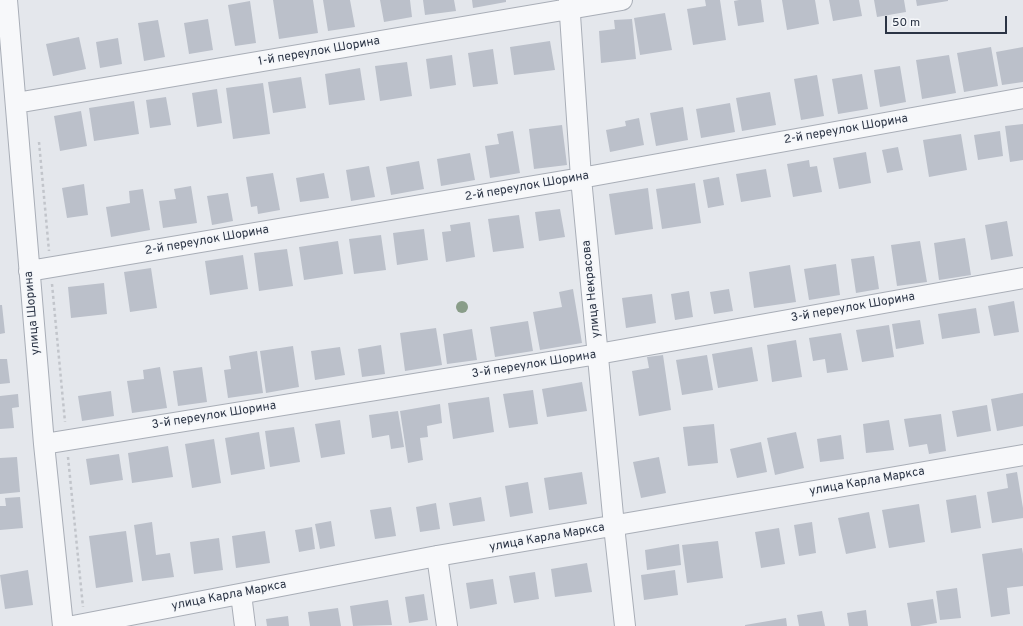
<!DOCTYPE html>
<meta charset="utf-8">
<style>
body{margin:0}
#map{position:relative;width:1023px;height:626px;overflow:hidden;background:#e4e7ec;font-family:Overpass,sans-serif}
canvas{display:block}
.scale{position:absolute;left:885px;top:16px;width:122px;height:18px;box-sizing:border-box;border:2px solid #2b3445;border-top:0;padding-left:5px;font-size:12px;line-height:14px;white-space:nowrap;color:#2b3445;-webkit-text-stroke:3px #f4f6f9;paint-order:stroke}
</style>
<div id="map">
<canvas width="1023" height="626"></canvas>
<div class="scale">50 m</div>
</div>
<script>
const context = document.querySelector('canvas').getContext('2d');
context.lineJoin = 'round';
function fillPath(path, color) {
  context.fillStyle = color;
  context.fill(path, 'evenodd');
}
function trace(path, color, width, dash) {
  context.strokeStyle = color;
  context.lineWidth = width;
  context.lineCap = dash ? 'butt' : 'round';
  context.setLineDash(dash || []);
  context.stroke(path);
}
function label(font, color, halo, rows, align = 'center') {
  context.font = font + ' Overpass,sans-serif';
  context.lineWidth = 3;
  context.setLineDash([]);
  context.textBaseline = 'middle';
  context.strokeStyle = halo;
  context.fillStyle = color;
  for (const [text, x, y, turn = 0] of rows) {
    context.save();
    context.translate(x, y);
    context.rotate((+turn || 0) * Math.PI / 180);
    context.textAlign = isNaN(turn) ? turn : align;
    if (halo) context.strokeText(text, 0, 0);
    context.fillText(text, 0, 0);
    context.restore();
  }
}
fillPath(new Path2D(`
 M273 0H313L318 33 279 39Z
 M323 0H350L355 27 328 31Z
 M380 0H410L412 17 384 22Z
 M423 0H454L456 11 425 15Z
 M472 0H506V2L473 8Z
 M705 0H720L726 40 693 45 687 9 706 6Z
 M739 0H761L764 22 738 26 734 1Z
 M782 0H815L819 24 787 30Z
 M829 0H859L862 16 833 21Z
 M874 0H904L906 12 877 17Z
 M916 0H948V1L917 6Z
 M250 1 256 43 235 46 228 5Z
 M665 13 672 50 640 55 634 18Z
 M208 19 213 50 189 54 184 23Z
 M632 19 636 59 601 63 599 31 615 29 614 20Z
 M158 20 165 57 144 61 138 23Z
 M79 37 86 69 53 76 46 44Z
 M118 38 122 64 100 68 96 42Z
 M550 41 555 70 514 75 510 47Z
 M991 47 998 86 964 92 957 53Z
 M1023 47V82L1002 85 996 52Z
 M493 49 498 84 473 87 468 53Z
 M452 55 456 85 430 89 426 59Z
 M949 55 956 93 922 99 916 60Z
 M407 62 412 96 380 101 375 66Z
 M900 66 906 102 880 107 874 70Z
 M360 68 365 100 329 105 325 74Z
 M862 74 868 109 838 114 832 79Z
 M817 75 824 116 801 120 794 79Z
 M301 77 306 108 273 113 268 82Z
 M263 83 270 134 233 139 226 88Z
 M217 89 222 123 197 127 192 93Z
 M770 92 776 125 742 131 736 98Z
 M166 97 171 125 150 128 146 100Z
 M134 101 139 134 94 141 89 108Z
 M730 103 735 132 701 138 696 109Z
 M683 107 688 140 656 146 650 113Z
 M81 111 87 146 60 151 54 116Z
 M639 118 644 145 610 152 606 130 626 126 625 121Z
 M1023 124V160L1010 162 1005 126Z
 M562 125 567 165 534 169 529 129Z
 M513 131 520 173 490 178 485 146 499 144 497 134Z
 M1000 131 1003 156 978 160 974 135Z
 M961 134 967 170 929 177 923 140Z
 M898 147 903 170 887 173 882 150Z
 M866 152 871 183 839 189 833 158Z
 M470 153 475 180 441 186 437 159Z
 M809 160 810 167 817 166 822 192 793 197 787 164Z
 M419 161 424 189 391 195 386 167Z
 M369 166 375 197 351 201 346 170Z
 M766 169 771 197 741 202 736 174Z
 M273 173 280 210 258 214 257 206 251 207 246 177Z
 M324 173 329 198 300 202 296 178Z
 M719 177 724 205 708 208 703 180Z
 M695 183 701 223 662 229 656 189Z
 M84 184 88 215 67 218 62 188Z
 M191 186 197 223 163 228 159 201 176 199 174 189Z
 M648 188 653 229 615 235 609 194Z
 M143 189 150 230 111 237 106 207 130 203 129 191Z
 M228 193 233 221 212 225 207 196Z
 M560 209 565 237 539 241 535 212Z
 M519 215 524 248 493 252 488 219Z
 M1007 221 1013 256 991 260 985 225Z
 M470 222 475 257 446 262 442 232 451 231 450 225Z
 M424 229 428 260 397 265 393 233Z
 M381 235 386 270 354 274 349 239Z
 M965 238 971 275 939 280 934 243Z
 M338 241 343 274 304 280 299 247Z
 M920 241 927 282 897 286 891 245Z
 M287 249 293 286 259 291 254 253Z
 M243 255 248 289 210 295 205 261Z
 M874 256 879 289 856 293 851 259Z
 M836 264 840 295 809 300 804 269Z
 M790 265 796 302 754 308 749 272Z
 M151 268 157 308 130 312 124 272Z
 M104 283 107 314 71 318 68 287Z
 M573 289 582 343 540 350 533 312 562 307 559 292Z
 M729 289 733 311 714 314 710 292Z
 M689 291 693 317 675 320 671 294Z
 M652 294 656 323 626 328 622 298Z
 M1014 301 1019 332 994 336 988 306Z
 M0 305H2L5 333 0 334Z
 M976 308 980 333 942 339 938 314Z
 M920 320 924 344 896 349 892 324Z
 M528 321 533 351 495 357 490 327Z
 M889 325 894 357 862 362 856 330Z
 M436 328 442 365 405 371 400 333Z
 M472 329 477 360 447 364 443 334Z
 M841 333 848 370 827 373 825 359 813 361 809 338Z
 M796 340 802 377 772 382 767 345Z
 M381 345 385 374 362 377 358 349Z
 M293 346 299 387 266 393 260 351Z
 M340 347 345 375 315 380 311 351Z
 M752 347 758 381 718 388 712 354Z
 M257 351 263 393 228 398 224 370 231 369 229 356Z
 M663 355 671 410 639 416 632 371 649 368 647 357Z
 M707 355 713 390 682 395 676 360Z
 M0 359H7L10 383 0 384Z
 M160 367 167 408 132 413 127 381 144 379 143 370Z
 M202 367 207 402 178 406 173 371Z
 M582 382 587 411 547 417 542 389Z
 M533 390 538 424 509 428 503 394Z
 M111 391 114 416 82 421 78 396Z
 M1023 393V426L997 431 991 399Z
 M18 394 19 407 12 408 14 428 0 429V396Z
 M489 397 494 432 453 439 448 403Z
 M440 404 442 423 427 426 428 437 420 438 423 460 408 463 400 411Z
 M987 405 991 431 957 437 952 411Z
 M398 411 404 447 391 449 389 435 372 438 369 415Z
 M941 414 946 451 929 454 927 444 909 447 904 419Z
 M340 420 345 454 321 458 315 424Z
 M889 420 894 450 866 453 863 424Z
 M714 424 718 463 688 466 683 427Z
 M294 427 300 462 270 467 265 431Z
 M259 432 265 469 231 475 225 438Z
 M796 432 804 468 775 475 767 438Z
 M841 435 844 459 820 462 817 439Z
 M214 439 221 483 192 488 185 444Z
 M761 442 767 472 737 478 730 449Z
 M168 446 173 477 132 483 128 453Z
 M119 454 123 480 90 485 86 459Z
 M17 457 20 492 0 494V458Z
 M659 457 666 493 641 498 633 462Z
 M582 472 587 504 549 510 544 478Z
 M1017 472 1023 508V518L992 523 987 492 1008 488 1006 474Z
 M528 482 533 513 510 517 505 486Z
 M976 495 981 528 951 533 946 500Z
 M20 497 23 528 0 530V506H6L5 498Z
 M481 497 485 521 453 526 449 503Z
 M436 503 440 529 420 532 416 507Z
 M919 504 925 542 889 548 882 510Z
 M391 507 396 536 375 539 370 510Z
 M869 512 876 548 846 554 838 518Z
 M331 521 335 546 320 549 315 524Z
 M152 522 156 555 170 553 174 577 142 581 134 525Z
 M812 522 816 553 799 556 794 525Z
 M312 527 315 549 299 552 295 530Z
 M779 528 785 564 761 568 755 532Z
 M126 531 133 582 96 588 89 536Z
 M265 531 270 563 236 568 232 536Z
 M219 538 223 570 194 574 190 542Z
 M718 541 723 578 687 583 682 545Z
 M679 544 681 565 647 570 645 550Z
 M1022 548 1023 554V586L1007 588 1010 614 991 617 982 554Z
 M587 563 592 592 555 597 551 569Z
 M28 570 33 605 5 609 0 575Z
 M675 570 678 595 644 600 641 575Z
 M535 572 539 599 514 603 509 576Z
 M493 579 497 604 470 609 466 583Z
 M957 588 961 618 940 620 936 591Z
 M424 594 428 620 409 623 405 597Z
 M933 599 937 623 919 626H911L907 603Z
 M388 600 392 625 353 626 350 606Z
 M338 608 341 626H310L308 612Z
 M866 610 868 626H849L847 613Z
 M822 611 825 626H799L797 615Z
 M288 616 289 626H267L266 619Z
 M786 618 787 626H745V625Z`), '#bbc0ca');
const minor = new Path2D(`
 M7 0 44 444 63 626
 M569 0 581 178 614 526 625 626
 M16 103 622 0
 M29 271 581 178 1023 98
 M44 444 598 354 1023 278
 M437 556 447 626
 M241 594 245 626
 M73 626 437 556 1023 455`);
trace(minor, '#a9aeb7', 22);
trace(new Path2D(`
 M39 142 49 251
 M52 284 65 422
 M68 457 83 607`), '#c2c5cb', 2.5, [3, 3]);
trace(minor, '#f7f8fa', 20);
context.fillStyle = '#899d89';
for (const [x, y] of [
 [462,307]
]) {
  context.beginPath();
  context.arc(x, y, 6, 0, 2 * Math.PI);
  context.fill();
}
label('12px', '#2b3445', '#f4f6f9', [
 ["1-й переулок Шорина",319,52,-10],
 ["2-й переулок Шорина",846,130,-10],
 ["2-й переулок Шорина",527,187,-10],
 ["2-й переулок Шорина",207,241,-10],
 ["улица Некрасова",592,289,-96],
 ["3-й переулок Шорина",853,308,-10],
 ["улица Шорина",33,313,-95],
 ["3-й переулок Шорина",534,365,-9],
 ["3-й переулок Шорина",214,416,-9],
 ["улица Карла Маркса",867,482,-10],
 ["улица Карла Маркса",547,538,-10],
 ["улица Карла Маркса",229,596,-11]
]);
</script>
